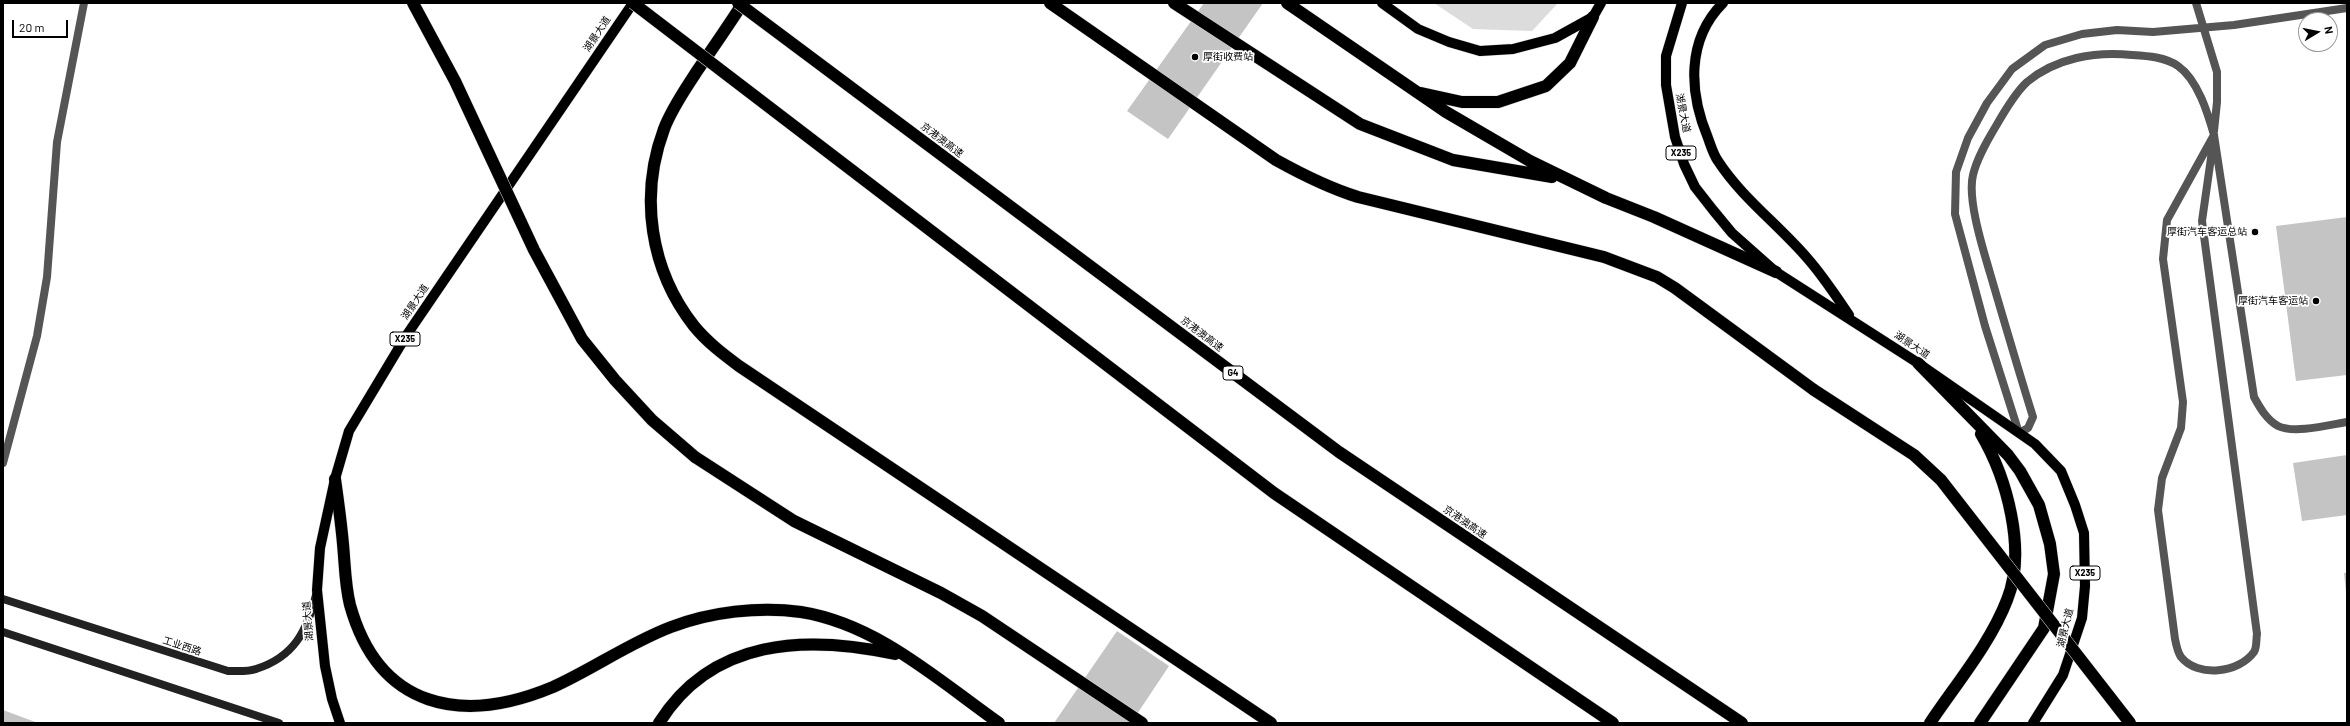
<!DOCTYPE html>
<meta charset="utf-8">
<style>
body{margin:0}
#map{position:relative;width:2350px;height:726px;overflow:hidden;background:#fff;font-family:Barlow,sans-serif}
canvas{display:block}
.frame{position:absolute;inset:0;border:4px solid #000;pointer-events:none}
.north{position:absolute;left:2298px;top:12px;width:40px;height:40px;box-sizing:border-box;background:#fff;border:1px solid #999;border-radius:50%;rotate:80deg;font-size:11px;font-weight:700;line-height:16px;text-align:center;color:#000}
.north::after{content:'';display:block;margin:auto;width:14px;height:18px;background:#000;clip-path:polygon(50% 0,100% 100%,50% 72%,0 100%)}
.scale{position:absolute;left:12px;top:20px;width:56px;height:18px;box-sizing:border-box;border:2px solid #000;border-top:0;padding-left:5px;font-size:12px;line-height:14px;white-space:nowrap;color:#000;-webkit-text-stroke:3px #fff;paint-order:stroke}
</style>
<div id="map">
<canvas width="2350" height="726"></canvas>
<div class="frame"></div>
<div class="north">N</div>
<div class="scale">20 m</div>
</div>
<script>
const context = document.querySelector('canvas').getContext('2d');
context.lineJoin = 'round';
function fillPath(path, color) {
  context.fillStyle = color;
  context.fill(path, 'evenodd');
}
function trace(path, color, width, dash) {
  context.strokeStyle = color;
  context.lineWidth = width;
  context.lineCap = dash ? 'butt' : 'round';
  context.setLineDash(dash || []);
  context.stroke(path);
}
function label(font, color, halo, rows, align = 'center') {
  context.font = font + ' Barlow,"Noto Sans SC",sans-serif';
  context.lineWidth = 3.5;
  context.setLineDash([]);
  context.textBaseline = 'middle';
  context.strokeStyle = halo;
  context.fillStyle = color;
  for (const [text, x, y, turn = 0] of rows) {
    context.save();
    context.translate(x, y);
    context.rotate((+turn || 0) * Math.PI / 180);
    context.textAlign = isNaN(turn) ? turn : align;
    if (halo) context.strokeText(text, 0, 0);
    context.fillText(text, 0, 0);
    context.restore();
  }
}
fillPath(new Path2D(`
 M1434 3H1558L1532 31 1473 29Z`), '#dcdcdc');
fillPath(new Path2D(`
 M1204 3H1263L1168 139 1127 111Z
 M2347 217V375L2296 381 2276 226Z
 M2347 455V515L2302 521 2293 463Z
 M2344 573H2347V592H2346Z
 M1117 631 1169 666 1131 723H1054Z
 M3 710 38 723H3Z`), '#c4c4c4');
const primary = new Path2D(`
 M1382 3 1418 29 1449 42 1480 51 1513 49 1555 38 1593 17 1601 3
 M1682 3 1666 56V85L1675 137 1684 164 1695 187 1713 210 1732 233 1776 272 1918 363 2035 444 2061 471 2075 505 2084 533 2085 586 2082 618 2063 675 2033 723
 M1723 3C1686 40 1689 93 1708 138 1711 146 1713 154 1718 161 1742 198 1779 225 1808 259 1823 276 1836 296 1849 315
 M340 723 332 699 325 666 317 590 320 548 335 479 349 431 406 336 633 3`);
const highway = new Path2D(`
 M743 3C728 26 713 48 697 71 685 90 672 108 664 129 639 196 650 270 694 326 707 342 723 354 739 366L1271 723
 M1050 3 1276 160C1303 175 1329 188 1358 197L1604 257 1657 277 1675 288 1814 390
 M1174 3 1360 124 1453 160 1552 177
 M1287 3 1446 112 1530 161 1606 198 1654 217 1776 272
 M1421 93 1462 102H1498L1546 86 1570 63 1593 17
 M1918 363 2008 455 2020 471 2039 505 2050 544 2054 574 2044 628 1980 723
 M695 457 794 521 941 593 982 616 1142 723
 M335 479C338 500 341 522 343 544 345 565 345 585 350 605 379 709 462 725 553 687 593 669 629 643 671 627 710 612 759 606 801 612 877 624 938 680 999 723
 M659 723C712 638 806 635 895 654
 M1930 723C1956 684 1990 644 2007 600 2027 551 2007 478 1981 434`);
trace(primary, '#dbdbdb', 11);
trace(highway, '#dbdbdb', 13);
trace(new Path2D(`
 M2196 3 2217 72V102L2214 131
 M2347 8 2234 25 2153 32 2117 30 2082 34 2045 45 2012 69 1987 103 1968 138 1956 172 1955 214 1985 326 2019 433 2028 428 2033 417C2018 369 2004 321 1990 273 1983 249 1967 199 1973 175 1977 158 1987 141 1996 126 2004 112 2015 93 2027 82 2056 58 2095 51 2132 55 2148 56 2165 57 2178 66 2198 80 2208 114 2214 135L2254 397C2260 408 2267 420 2278 426 2294 434 2329 425 2347 422
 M2213 144 2202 221 2257 634C2256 639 2257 648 2254 652 2239 673 2198 678 2181 657 2178 653 2176 644 2175 639L2158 510 2162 478 2181 428 2183 402 2163 259 2167 220 2214 135`), '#555', 8);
trace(new Path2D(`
 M3 463 37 336 47 277 57 142 84 3`), '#555', 8);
trace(new Path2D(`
 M3 599 228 671C237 671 248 672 256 669 294 657 307 631 316 595
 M3 632 279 723`), '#222', 8);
trace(primary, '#000', 10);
trace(highway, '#000', 12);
const highwayBridge = new Path2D(`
 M413 3 455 81 534 250 582 339 615 380 652 420 695 457
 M633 3 1274 493 1613 723
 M738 3 1339 452 1742 723
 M1814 390 1914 455 1941 480 2130 723`);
trace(highwayBridge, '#dbdbdb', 13, []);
trace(highwayBridge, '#000', 12);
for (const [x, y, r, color] of [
 [1195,57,4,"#000"],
 [2255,232,4,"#000"],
 [2316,301,4,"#000"]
]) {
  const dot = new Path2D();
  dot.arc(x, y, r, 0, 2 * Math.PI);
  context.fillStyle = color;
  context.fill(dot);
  trace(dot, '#fff', 1.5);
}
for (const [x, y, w] of [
 [1681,153,30],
 [405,339,30],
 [1233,373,20],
 [2085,573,30]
]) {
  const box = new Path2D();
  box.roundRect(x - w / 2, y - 7, w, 14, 3);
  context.fillStyle = '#fff';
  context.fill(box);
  trace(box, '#000', 1);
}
label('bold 9px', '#000', null, [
 ["X235",1681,153],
 ["X235",405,339],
 ["G4",1233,373],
 ["X235",2085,573]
]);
label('10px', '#000', '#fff', [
 ["湖景大道",597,34,-56],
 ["湖景大道",1683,113,79],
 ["京港澳高速",942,140,37],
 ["湖景大道",415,302,-56],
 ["京港澳高速",1202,334,37],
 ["湖景大道",1912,345,34],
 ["京港澳高速",1465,522,34],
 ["湖景大道",308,621,-95],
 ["湖景大道",2065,628,-76],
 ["工业西路",182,646,18]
]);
label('10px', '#000', '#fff', [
 ["厚街收费站",1203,57,"left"],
 ["厚街汽车客运总站",2247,232],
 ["厚街汽车客运站",2308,301]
], 'right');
</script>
